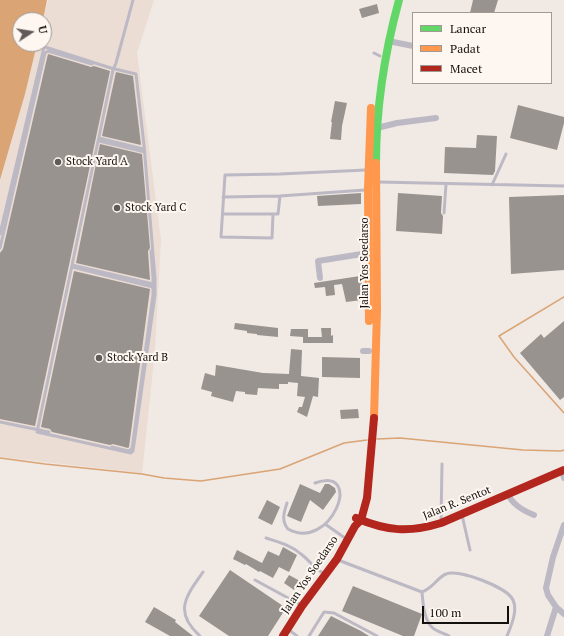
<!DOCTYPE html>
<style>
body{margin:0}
#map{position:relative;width:564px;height:636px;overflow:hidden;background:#f0e9e4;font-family:"PT Serif",serif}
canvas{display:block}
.legend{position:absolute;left:412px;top:12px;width:140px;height:72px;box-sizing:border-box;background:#fef7f1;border:1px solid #a09a95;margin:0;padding:5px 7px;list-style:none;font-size:12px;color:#130f0c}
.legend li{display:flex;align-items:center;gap:8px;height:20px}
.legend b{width:20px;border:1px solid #a09a95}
.north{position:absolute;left:12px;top:12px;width:40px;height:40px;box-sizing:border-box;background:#fef7f1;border:1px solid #a09a95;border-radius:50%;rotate:78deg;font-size:11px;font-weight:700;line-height:16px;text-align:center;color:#130f0c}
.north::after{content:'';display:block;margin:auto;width:14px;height:18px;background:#605b58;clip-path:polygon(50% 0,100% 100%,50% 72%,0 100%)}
.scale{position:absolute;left:422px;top:606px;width:87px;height:18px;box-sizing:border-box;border:2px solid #130f0c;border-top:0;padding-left:5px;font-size:12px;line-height:14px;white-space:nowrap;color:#130f0c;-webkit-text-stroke:3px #fef7f1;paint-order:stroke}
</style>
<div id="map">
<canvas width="564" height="636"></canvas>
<ul class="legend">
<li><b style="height:5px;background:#63d668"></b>Lancar</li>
<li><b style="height:5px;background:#ff974d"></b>Padat</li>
<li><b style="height:5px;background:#b3261e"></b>Macet</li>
</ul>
<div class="north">U</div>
<div class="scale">100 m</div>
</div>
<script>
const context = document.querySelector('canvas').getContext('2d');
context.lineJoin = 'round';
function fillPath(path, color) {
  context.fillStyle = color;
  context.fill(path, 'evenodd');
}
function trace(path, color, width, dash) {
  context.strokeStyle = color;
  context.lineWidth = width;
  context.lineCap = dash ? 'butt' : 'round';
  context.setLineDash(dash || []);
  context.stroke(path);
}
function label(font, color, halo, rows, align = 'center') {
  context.font = font + ' "PT Serif",serif';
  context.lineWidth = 4;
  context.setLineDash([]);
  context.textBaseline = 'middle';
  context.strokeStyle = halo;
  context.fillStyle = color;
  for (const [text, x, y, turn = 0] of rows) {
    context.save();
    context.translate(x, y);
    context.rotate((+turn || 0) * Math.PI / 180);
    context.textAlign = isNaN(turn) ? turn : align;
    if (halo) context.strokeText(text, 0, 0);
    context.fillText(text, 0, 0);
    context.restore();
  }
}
fillPath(new Path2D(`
 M48 0H154L137 53 161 240 155 350 142 473 0 457V181L25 93 37 44H44L43 20Z`), '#ebddd3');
fillPath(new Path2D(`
 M0 0H47L43 20H20V44H37L25 94 0 180Z`), '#daa475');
trace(new Path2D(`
 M564 297 499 336 514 357 564 413
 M377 439 400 438 523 450 561 451 564 450
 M0 458 45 464 142 474 164 478 201 481 280 469 344 443 367 440`), '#daa475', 1.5);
fillPath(new Path2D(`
 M473 0H498L494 13H470Z
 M377 4 379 13 362 18 359 9Z
 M48 54 91 67 94 66 110 71 35 426 0 419V253L3 249Z
 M116 72 133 76 141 145 102 136Z
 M335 101 347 103 342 126 341 140 330 139 332 122H331Z
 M518 105 564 117V123L557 150 510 138Z
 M477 135 497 136 495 171 493 175 444 173 445 147 476 148Z
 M100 144 142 154 150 248 148 251 150 280 76 263Z
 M361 193V204L318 206 317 196Z
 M398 193 442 196 441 213 443 216 442 234 396 231Z
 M564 195V270L511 274 509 197Z
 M74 271 150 289 129 447 128 448 113 444 110 445 52 432 50 429 41 427Z
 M360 276 361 282H362V300L346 302 342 284 334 285 335 295 326 296 325 287 315 288 314 283Z
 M564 321V397L560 400 520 353 541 334 544 338Z
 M235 323 278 328V337L257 335V334L247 333V331L234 329Z
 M321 328H331V336L333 335V343H303V337L290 336 291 329H308V337H322Z
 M291 349 302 350 301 376 319 378 318 397 313 396 307 417 297 412 299 407H302L305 397 297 396 298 383 288 382V384H279V389L258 388 257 395 245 394V392L236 391 233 402 211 396 212 392 201 389 205 373 215 376 216 365 263 373 289 374Z
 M322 357 360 358V378L322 377Z
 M358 409 359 418 341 419 340 410Z
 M300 484 320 493 325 484H329L335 488 336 492 323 510 310 500 301 522 287 516Z
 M267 500 280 507 272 525 258 518Z
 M283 547 297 555 289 572 279 567 273 578 260 571 259 572 246 564 245 565 233 559 237 550 262 563 268 551 279 556Z
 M230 570 286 608 268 636H229L199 616Z
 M289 575 300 581 294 590 284 583Z
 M353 586 422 614 414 636H403L342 611Z
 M154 607 176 620 175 622 193 636H170L145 622Z
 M331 616 361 631 369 636H318Z`), '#98938f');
trace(new Path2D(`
 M374 53 380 56
 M99 138 143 149
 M99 141 145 152
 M378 182 564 186
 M492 185 506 154
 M223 197 280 196 365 190
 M444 213 446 184
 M223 214H278L280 196
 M273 214 272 238 221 237 225 175 280 174 366 170
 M0 234 44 47H45L114 69H115L136 74 144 145 155 278V295L133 451 131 453 37 432 113 70 116 63 133 0
 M0 248 45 53 48 51 92 64
 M72 265 153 284
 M72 267 153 287
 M0 422 49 432
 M112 447 128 451 132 449 153 295V278L151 251
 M287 503C284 512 281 521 288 529 331 553 365 465 315 483
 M462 515 470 550
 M441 522 442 464
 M325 524 345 538
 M266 538C278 542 291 545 301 554 309 560 314 568 323 573
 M338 560 422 592C433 588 438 577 446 574 459 569 507 587 513 600 518 611 511 626 507 636
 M255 580 301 605
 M422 592C423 604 424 622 434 629 439 632 445 634 449 636
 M289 630 297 636
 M200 636C173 612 186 596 203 572
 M309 636 324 612 334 613 377 636`), '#bdb9c4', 3);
trace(new Path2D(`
 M388 41 413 46
 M377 128 397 123 436 118
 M320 278 318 261 368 253
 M363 351H369
 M562 471 564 478
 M508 494C512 504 524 511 534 515
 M564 525 553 557 546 588 548 595 556 607 564 614
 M547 636 556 607`), '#bdb9c4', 6);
trace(new Path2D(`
 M376 163C376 105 384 55 399 0`), '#63d668', 8);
trace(new Path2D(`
 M369 321 368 188 371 108
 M374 418 377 310 376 163`), '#ff974d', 8);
trace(new Path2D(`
 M356 518C387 531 409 533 441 523L564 470
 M283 636 302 606 337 559 355 526 361 520 367 498 374 418`), '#b3261e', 8);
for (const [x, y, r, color] of [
 [58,162,4,"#605b58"],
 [117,208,4,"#605b58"],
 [99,358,4,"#605b58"]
]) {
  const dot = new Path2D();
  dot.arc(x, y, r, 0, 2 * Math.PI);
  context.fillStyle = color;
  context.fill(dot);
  trace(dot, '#fef7f1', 1.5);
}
label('11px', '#130f0c', '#fef7f1', [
 ["Stock Yard A",66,162],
 ["Stock Yard C",125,208],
 ["Stock Yard B",107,358]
], 'left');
label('11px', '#130f0c', '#fef7f1', [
 ["Jalan Yos Soedarso",365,263,-90],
 ["Jalan R. Sentot",457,503,-22],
 ["Jalan Yos Soedarso",310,575,-56]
]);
</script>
